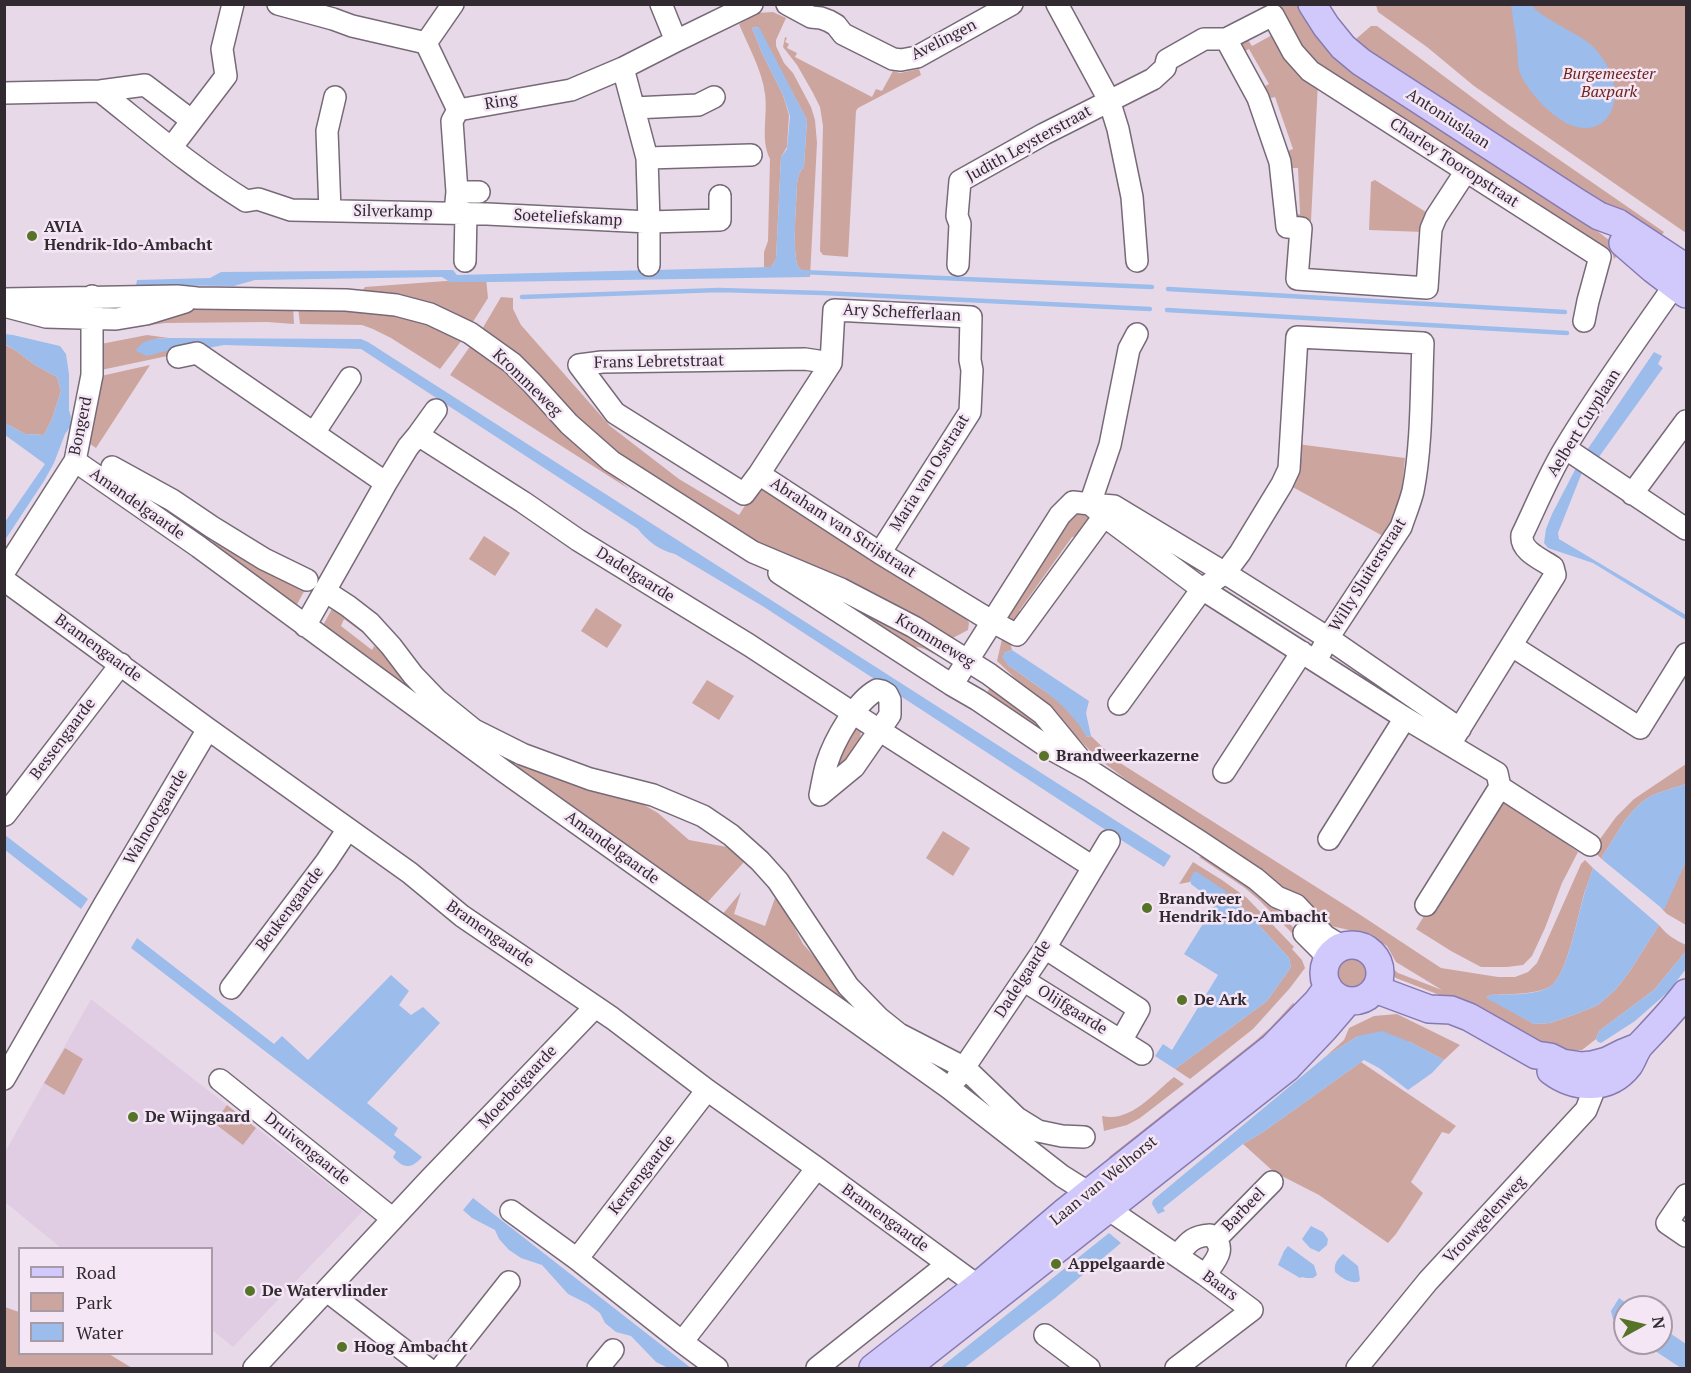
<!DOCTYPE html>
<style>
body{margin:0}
#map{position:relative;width:1691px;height:1373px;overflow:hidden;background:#e8d9e9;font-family:"PT Serif",serif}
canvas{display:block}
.frame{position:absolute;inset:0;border:6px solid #312b31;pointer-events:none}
.legend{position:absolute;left:18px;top:1247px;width:195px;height:108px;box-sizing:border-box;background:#f5e6f6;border:2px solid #a79ba7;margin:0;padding:8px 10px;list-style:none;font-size:18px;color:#312b31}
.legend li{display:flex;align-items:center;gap:12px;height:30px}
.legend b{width:30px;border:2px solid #a79ba7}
.north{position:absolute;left:1613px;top:1295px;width:60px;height:60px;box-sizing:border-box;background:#f5e6f6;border:2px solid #a79ba7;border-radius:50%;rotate:82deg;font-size:16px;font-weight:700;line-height:24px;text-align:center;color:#312b31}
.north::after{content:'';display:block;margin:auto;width:21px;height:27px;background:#567328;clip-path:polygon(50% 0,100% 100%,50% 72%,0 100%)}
</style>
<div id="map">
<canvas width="1691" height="1373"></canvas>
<div class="frame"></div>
<ul class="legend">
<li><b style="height:8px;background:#d1c9fb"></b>Road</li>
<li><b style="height:16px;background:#cda59f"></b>Park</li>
<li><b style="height:16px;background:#9cbceb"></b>Water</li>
</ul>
<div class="north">N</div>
</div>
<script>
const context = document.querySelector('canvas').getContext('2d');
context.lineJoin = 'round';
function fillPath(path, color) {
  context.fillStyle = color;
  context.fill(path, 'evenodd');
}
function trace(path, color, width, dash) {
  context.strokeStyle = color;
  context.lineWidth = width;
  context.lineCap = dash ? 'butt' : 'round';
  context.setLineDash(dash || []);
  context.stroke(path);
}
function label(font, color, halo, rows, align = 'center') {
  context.font = font + ' "PT Serif",serif';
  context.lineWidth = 5;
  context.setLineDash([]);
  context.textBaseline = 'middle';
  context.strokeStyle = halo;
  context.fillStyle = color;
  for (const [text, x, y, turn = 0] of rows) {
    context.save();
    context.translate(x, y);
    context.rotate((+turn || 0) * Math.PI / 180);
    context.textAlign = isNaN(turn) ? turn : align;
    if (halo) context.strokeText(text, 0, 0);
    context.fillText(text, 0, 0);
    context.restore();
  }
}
fillPath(new Path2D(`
 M91 999 363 1211 233 1347 212 1330V1248H61L5 1202V1152Z`), '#e1cde3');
fillPath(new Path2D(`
 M1281 5H1302L1622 250 1614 259 1612 252 1465 160 1311 59 1304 52Z
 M1376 5H1686V233L1474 86 1427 47 1378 12Z
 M773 12 786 18 776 40V46L784 63 793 73 811 107 815 120 817 143 810 277C807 274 802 271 799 268 791 256 797 199 797 183L799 174 804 166 807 120 758 27 752 28 762 53 783 95 789 115 787 147 781 157 776 259 771 267H764V252L768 241 770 159C760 140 768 115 765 94 762 70 748 46 739 24L757 13Z
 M1340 25 1356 39 1371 26H1377L1509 125 1664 232 1658 240 1353 45Z
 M1274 34 1318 82 1311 221 1295 220V215L1300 214 1298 168H1292V162L1288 151 1293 149 1275 97 1271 98 1265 86 1269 84 1249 49 1241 53 1235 45 1246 37 1252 46Z
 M785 37 787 38 785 42 789 44 787 48 797 53 795 57 872 97 876 89 882 91 893 71 900 73 919 69 921 75 858 108 856 111 848 257 823 255 820 251 823 126 820 107 813 93 797 65 783 47Z
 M1375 180 1429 214 1423 232 1369 230 1371 182Z
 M486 278 488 298 471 325 361 293 365 287Z
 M501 297 513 298V309L521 325 610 426 679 479 739 515 758 485 965 616 969 623 968 630 947 641 756 542 627 463 481 331Z
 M205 306H293L294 324 267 322 165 323 110 331 114 325 178 310Z
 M298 307H341L416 318 462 340 440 369 391 338 373 329 362 325 300 324Z
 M147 335 169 338 154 339 174 348 177 354 101 370V344Z
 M4 344 15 350 35 365 57 377 61 391 52 419 44 435 25 434 5 423Z
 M471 345 503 367 599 464 629 489 450 375Z
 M150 365 96 448 90 444V434L101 376Z
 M1297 444 1405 458 1402 489 1396 513 1383 536 1287 484Z
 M1077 510 1097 518 1085 535 1072 537 1019 611 1029 612 1017 626 1003 619 1064 521Z
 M484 536 510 553 495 576 469 559Z
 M216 538 307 586 294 610 222 556 224 552 212 542Z
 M798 576 945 656C935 657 927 648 917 647L911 653Z
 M333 607 348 616 374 641 344 619 341 626 372 650 374 646 388 656 406 677 398 686 321 629Z
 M596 608 622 625 607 648 581 631Z
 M1002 639H1009L1012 650 1004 653 1008 665 1060 702 1080 725 1087 737 1091 736 1117 761 1359 914 1441 968 1498 977H1515L1528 972 1537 963 1581 864 1585 860 1593 868C1590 877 1587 886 1584 894 1578 915 1567 975 1551 986 1538 995 1507 994 1490 995L1487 997 1534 1024 1550 1023 1576 1014 1598 1005 1616 989 1630 971 1659 925C1667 935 1675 940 1686 945V951L1654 990 1599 1031 1596 1039 1582 1050H1561L1569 1059 1460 1003 1396 978C1388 972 1386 966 1382 958 1374 943 1359 940 1344 941L1335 932C1352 935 1373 938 1384 953 1389 960 1391 968 1398 973L1442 990 1396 962 1387 946 1367 934 1331 926 1321 919 1319 920 1278 884 1124 778 1095 756 1073 733 997 661Z
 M707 680 734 696 719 720 692 703Z
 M993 682 1021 700 1059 746 984 698Z
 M861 724C863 746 848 760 836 777L837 754 852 730Z
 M520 761 625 794 658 813 689 840 727 847 744 862 705 905 530 781 533 777 524 771 521 774 514 769Z
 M1686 764V784C1672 789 1654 792 1642 802 1625 816 1614 839 1602 857L1604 861 1592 850 1616 817 1634 799Z
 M1501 797 1578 852 1562 883 1545 928 1532 956 1523 965 1507 967H1481L1451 951 1416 929 1496 799Z
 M943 831 970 848 953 876 926 858Z
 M1206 855 1265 897 1302 937 1299 940 1259 900 1245 888 1199 857Z
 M1686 861V925L1667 914 1660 907 1663 909Z
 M1193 862 1222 880 1247 898 1294 947 1292 949 1302 960 1305 968 1290 988 1253 1029 1190 1079 1175 1069 1267 1001 1291 967 1289 958 1244 909 1190 880V882L1179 884Z
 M741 892 734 914 765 926 776 895 782 904 803 944 850 997 846 1005 721 916Z
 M1336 974a16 16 0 1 1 32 0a16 16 0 1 1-32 0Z
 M1293 1003 1304 1012 1114 1164 1109 1157 1254 1042 1270 1028Z
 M1397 1014 1460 1045 1444 1060 1410 1042 1358 1036 1325 1057 1344 1040 1349 1028 1374 1016Z
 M65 1048 83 1059 64 1095 44 1083Z
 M1361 1062 1456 1126 1449 1134 1442 1132 1411 1182 1423 1193 1396 1234 1388 1243 1319 1195 1274 1172 1243 1144 1263 1132Z
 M1174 1077 1184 1084 1140 1118 1127 1125 1104 1131 1102 1116C1130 1123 1154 1093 1174 1077Z
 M227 1105 256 1128 243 1145 214 1123Z
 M5 1307 19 1312 20 1354H109L132 1368H5Z`), '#cda59f');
fillPath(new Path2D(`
 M1511 5C1516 5 1526 3 1530 5 1533 6 1540 14 1544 16 1551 21 1560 25 1568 30 1578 36 1589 41 1597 51 1640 102 1598 161 1544 106 1535 97 1525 85 1520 73 1517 64 1518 55 1517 45 1515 32 1513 18 1511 5Z
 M759 27 807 120 804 166 799 174 797 183C797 199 791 256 799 268 802 271 807 274 810 277L493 282H450L442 277 255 280 234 286 136 285 137 280 210 278 221 272 453 270 457 275 771 267 776 259 781 157 787 149 790 116 783 95 762 53 752 28Z
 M5 334 13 335 60 346 66 354 69 374V410L71 417 70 427 65 434 54 463 44 481 5 540V522L45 464 5 435V423L25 434 44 435 52 419 61 391 57 377 35 365 15 350 5 344Z
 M169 338 361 339 368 342 1171 856 1164 867 1121 840 764 607 675 554C661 551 647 541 638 529L361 349 224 345 208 348 199 342 147 356 136 351C142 338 156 339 169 338Z
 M1654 352 1662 356 1658 364 1663 368 1596 461 1585 453Z
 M1577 466 1583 470 1558 533 1559 539 1686 615V620L1593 563 1548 548 1544 543 1546 529 1552 514Z
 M1012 650 1089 701 1086 713 1091 736 1087 737C1067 703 1040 688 1008 665L1002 657 1004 653Z
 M1686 784V861L1664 910 1604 861 1602 857C1614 839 1625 816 1642 802 1654 792 1672 789 1686 784Z
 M5 835 88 899 81 909 5 850Z
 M1593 868 1659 925 1630 971 1616 989 1598 1005 1576 1014 1550 1023 1534 1024 1486 998 1490 995C1507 994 1537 996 1551 986 1567 975 1578 915 1584 895 1587 886 1590 877 1593 868Z
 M1194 872H1197L1224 890 1244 909 1289 958 1291 967 1267 1001 1175 1069 1155 1056 1163 1044 1172 1050 1218 975 1184 954 1216 903 1191 884 1190 880Z
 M137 938 274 1044 282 1036 308 1060 391 975 409 991 399 1005 411 1015 423 1007 440 1023 367 1103 398 1128 394 1135 422 1157C411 1170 403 1168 393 1157L396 1152 131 948Z
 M1686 951V969L1668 992 1635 1021 1601 1043 1598 1042 1596 1039 1599 1031 1654 990Z
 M1382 1031 1410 1042 1444 1060 1432 1073 1408 1090 1379 1068 1364 1060 1263 1132 1243 1144 1163 1208 1165 1211 1158 1214 1152 1204 1153 1200 1325 1057 1358 1036Z
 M473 1198 691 1368H668L656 1362 631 1336 616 1332 605 1323 600 1313 588 1304 568 1294 542 1265 521 1258 509 1250 499 1239 495 1230 472 1218 463 1210Z
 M1311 1226 1323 1232 1328 1239 1327 1245 1319 1252 1310 1248 1302 1239Z
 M1109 1233 1121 1243 1055 1298 964 1368H940Z
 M1288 1246 1314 1265 1317 1275 1313 1278H1306L1302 1277 1300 1278 1278 1265 1284 1251Z
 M1343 1254 1358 1266 1360 1280 1358 1282C1348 1283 1342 1278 1335 1272 1334 1263 1337 1260 1343 1254Z
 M1619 1298 1632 1307H1625V1331L1613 1319 1611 1311Z
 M1661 1327 1686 1344V1368H1681L1643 1343H1661Z`), '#9cbceb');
trace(new Path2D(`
 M801 272 1152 287
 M1168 289 1565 312
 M522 297 719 290 823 293 1150 309
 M1167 310 1567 333`), '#9cbceb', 4.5);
const minor = new Path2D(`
 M278 4 333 19 352 26 426 43 458 110 571 90 623 68 676 41 752 4
 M661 4 676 41
 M787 4 811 17 821 18 829 21 836 25 843 34 893 59 901 60 917 57 1012 4
 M1057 4 1109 100 1118 129 1132 197 1137 261
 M1226 39 1258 98 1280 162 1287 227 1301 228 1297 279 1427 288 1431 229 1436 217 1466 171
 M426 43 453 4
 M100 91C148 129 194 169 246 201L258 199 291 210 487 214 649 222 647 158 623 68
 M4 93 100 91 145 85 191 120
 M634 108 698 105 714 97
 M171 148 226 76 222 49 233 4
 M647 158 751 155
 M457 192H479
 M330 211 327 131 335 97
 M455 213 457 192 452 121 458 110
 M465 261 466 213
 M649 265V222L720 220V196
 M958 265 960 224 957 216 960 181 1044 134 1153 79 1165 68 1167 60 1204 39H1226L1273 15 1293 52 1310 71 1600 257 1588 301 1584 321
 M4 299 177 296 197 298 346 300 396 305 430 314 470 333 512 363 532 383 569 424 611 461 753 552 841 589 914 627 989 674 1043 714 1089 770
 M4 306 46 317 116 319 146 314 185 302
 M1137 334 1129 349 1110 445 1090 504 1114 506 1225 573 1328 638 1460 729
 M178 357 197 353 386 483
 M314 433 350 378
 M418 435 436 410
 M1565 448 1686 529
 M75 461 199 547 505 772 949 1088 1062 1176 1089 1193
 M112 467 172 500 212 527 264 559 307 580
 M759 474 744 494 615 413 579 365 602 362 805 359 831 363
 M1632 494 1686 421
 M880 553 970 412 972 370 970 360 971 317 834 310 831 363 759 474 880 553 993 622 1017 635 1104 516
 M4 572 75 461 92 375V296
 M779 573 952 685 978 700 1049 748 1089 770 1199 841 1256 879 1277 897 1296 905 1325 936 1343 947
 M4 580 208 729 410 873 462 916 612 1018 707 1090 817 1168 978 1286
 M325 591 348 606 370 623 391 646 413 675 437 700 474 730 522 754 590 779 653 795 703 816 731 835 760 861 778 881 848 986 879 1018 899 1034 965 1068 1017 1118 1038 1131 1062 1136 1084 1137
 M305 626 386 483 408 447 418 435 523 502 578 540 749 645 879 730 1093 867
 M1512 646 1640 728 1686 654
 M952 685 1060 515 1073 502 1090 504 1104 516 1202 589 1405 718 1497 773 1500 787
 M877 690 882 691 887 694 890 700V715L854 767 820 795C822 785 824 773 827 763 834 741 856 701 877 690Z
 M1119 704 1202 589 1225 573 1240 553 1282 484 1289 469 1297 337 1423 343C1421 391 1422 445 1413 491 1410 503 1405 515 1401 527L1328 638 1316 661
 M1452 741 1555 575 1553 567C1541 559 1520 551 1522 535 1536 506 1548 476 1565 448 1601 388 1643 331 1683 273
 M1224 772 1302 652
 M5 815 121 664
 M1329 839 1405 718
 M1426 905 1500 787 1590 845
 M1304 933 1329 958
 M1045 948 1139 1009 1121 1041
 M1023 980 1142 1054
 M231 988 326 862 348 829
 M957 1078 1045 948 1109 841
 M4 1079 104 905 208 729
 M220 1080 393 1219
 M1686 1195 1667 1223 1686 1236
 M1108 1209 1205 1275 1252 1310 1176 1368
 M511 1211 577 1259 682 1342
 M1216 1239 1272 1182
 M1177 1256C1188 1243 1192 1236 1210 1235 1229 1248 1215 1261 1205 1275
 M577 1259 707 1090
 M327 1291 427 1368
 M1045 1335 1089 1368
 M254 1368 430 1179 595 1007
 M441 1368 509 1282
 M598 1368 613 1350
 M717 1368 682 1342 817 1168
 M817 1368 948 1264
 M1357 1368 1428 1281 1586 1110 1592 1095 1593 1072`);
const major = new Path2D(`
 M1312 4 1326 26 1343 47 1361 62 1575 201 1599 216 1618 223 1686 268
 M1623 243 1653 269 1686 294
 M1324 973a28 28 0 1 1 56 0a28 28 0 1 1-56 0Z
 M1375 989 1429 1009 1451 1010 1469 1017 1536 1055 1550 1057 1562 1063 1582 1066 1592 1065 1607 1061 1623 1053 1638 1047
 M1551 1071C1575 1089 1609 1091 1629 1065 1633 1059 1635 1051 1640 1045 1656 1028 1672 1012 1686 993
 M873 1368 978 1286 1066 1211 1273 1047 1317 1002 1328 987
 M906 1368 1287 1068 1324 1029 1348 1001`);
trace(minor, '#776a78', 24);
trace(major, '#867ab2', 30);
trace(minor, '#fff', 21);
trace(major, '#d1c9fb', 27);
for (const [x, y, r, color] of [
 [32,236,6,"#567328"],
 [1044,756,6,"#567328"],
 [1147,908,6,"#567328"],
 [1182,1000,6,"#567328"],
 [133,1117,6,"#567328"],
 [1056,1264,6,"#567328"],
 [250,1291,6,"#567328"],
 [342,1347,6,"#567328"]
]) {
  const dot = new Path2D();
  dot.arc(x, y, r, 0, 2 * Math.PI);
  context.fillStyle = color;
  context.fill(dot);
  trace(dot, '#f5e6f6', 2);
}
label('16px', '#312b31', '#f5e6f6', [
 ["Avelingen",944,40,-27],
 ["Ring",501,102,-10],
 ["Antoniuslaan",1448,119,33],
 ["Judith Leysterstraat",1029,144,-29],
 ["Charley Tooropstraat",1454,163,33],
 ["Silverkamp",393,212,1],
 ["Soeteliefskamp",568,218,3],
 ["Ary Schefferlaan",902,313,3],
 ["Frans Lebretstraat",659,362,-1],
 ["Krommeweg",527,383,44],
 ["Aelbert Cuyplaan",1584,423,-58],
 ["Bongerd",81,426,-78],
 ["Maria van Osstraat",930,473,-58],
 ["Amandelgaarde",137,504,35],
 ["Abraham van Strijstraat",843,528,33],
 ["Dadelgaarde",635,575,32],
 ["Willy Sluiterstraat",1368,575,-58],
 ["Krommeweg",935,641,31],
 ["Bramengaarde",98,648,36],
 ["Bessengaarde",63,739,-53],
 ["Walnootgaarde",156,817,-59],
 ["Amandelgaarde",612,848,36],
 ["Beukengaarde",290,909,-53],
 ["Bramengaarde",490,934,35],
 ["Dadelgaarde",1023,979,-57],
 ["Olijfgaarde",1072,1010,32],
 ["Moerbeigaarde",518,1087,-47],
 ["Druivengaarde",307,1149,39],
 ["Kersengaarde",642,1175,-52],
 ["Laan van Welhorst",1104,1181,-39],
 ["Barbeel",1244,1210,-46],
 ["Bramengaarde",885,1218,36],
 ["Vrouwgelenweg",1485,1220,-47],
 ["Baars",1220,1286,36]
]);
label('italic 16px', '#6e241c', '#f5e6f6', [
 ["Burgemeester",1609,74],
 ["Baxpark",1609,92]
]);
label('bold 16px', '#312b31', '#f5e6f6', [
 ["AVIA",44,227],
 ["Hendrik-Ido-Ambacht",44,245],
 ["Brandweerkazerne",1056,756],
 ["Brandweer",1159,899],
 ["Hendrik-Ido-Ambacht",1159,917],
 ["De Ark",1194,1000],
 ["De Wijngaard",145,1117],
 ["Appelgaarde",1068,1264],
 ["De Watervlinder",262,1291],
 ["Hoog Ambacht",354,1347]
], 'left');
</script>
